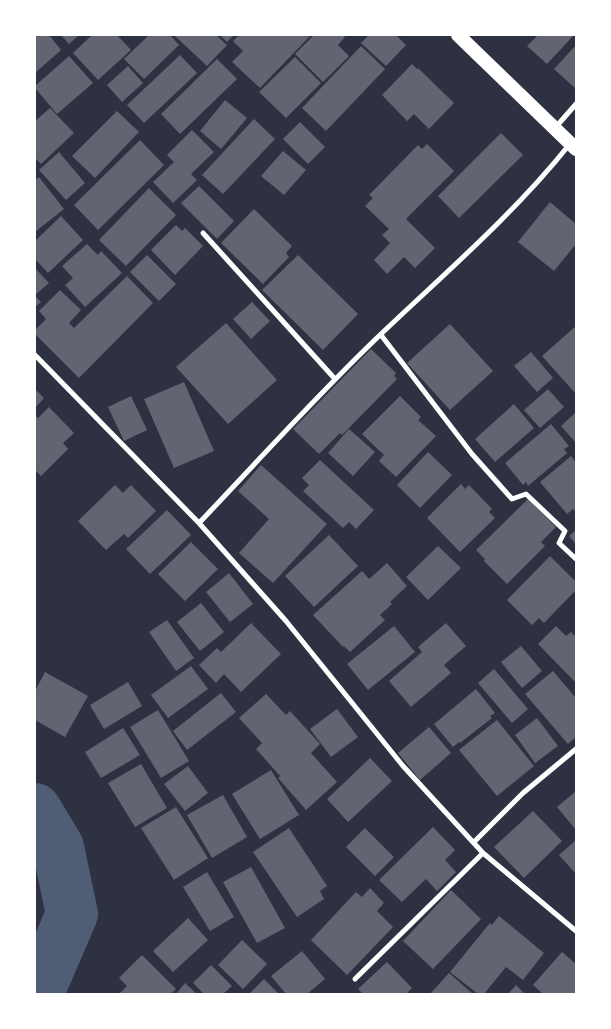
<!DOCTYPE html>
<style>
body{margin:0}
#map{position:relative;width:611px;height:1029px;overflow:hidden;background:#2d3142;font-family:Lato,sans-serif}
canvas{display:block}
.frame{position:absolute;inset:0;border:36px solid #fff;pointer-events:none}
</style>
<div id="map">
<canvas width="611" height="1029"></canvas>
<div class="frame"></div>
</div>
<script>
const context = document.querySelector('canvas').getContext('2d');
context.lineJoin = 'round';
function trace(path, color, width, dash) {
  context.strokeStyle = color;
  context.lineWidth = width;
  context.lineCap = dash ? 'butt' : 'round';
  context.setLineDash(dash || []);
  context.stroke(path);
}
function fillPath(path, color) {
  context.fillStyle = color;
  context.fill(path, 'evenodd');
}
trace(new Path2D(`
 M35 809 58 847 72 914 44 979 35 994`), '#4f5d75', 52);
fillPath(new Path2D(`
 M35 35H49L61 50 35 73Z
 M61 35H79L69 44Z
 M92 35H117L131 50 98 80 73 53Z
 M149 35H170L179 45 144 79 124 59Z
 M174 35H216L227 45 207 66Z
 M220 35H234L227 42Z
 M239 35H311L260 88 232 62 243 51 233 41Z
 M314 35H343L345 37 338 45 349 56 323 82 295 54Z
 M369 35H396L406 45 386 66 361 43Z
 M538 35H574L547 64 527 46Z
 M576 45V89L554 69Z
 M361 46 385 69 326 131 302 108Z
 M180 55 197 73 144 123 127 105Z
 M69 56 93 83 57 114 35 88V86Z
 M295 57 321 83 286 118 259 92Z
 M217 59 237 79 180 134 161 114Z
 M412 64 417 69 418 68 454 103 429 129 414 114 407 121 382 95Z
 M128 66 143 83 122 102 107 85Z
 M225 100 247 118 221 149 200 131Z
 M50 108 74 133 41 164 35 158V121Z
 M117 111 139 132 95 178 72 156Z
 M254 119 275 139 223 194 202 175Z
 M300 122 325 147 308 164 283 139Z
 M192 130 214 152 191 174 197 180 173 203 153 182 174 162 167 155Z
 M501 133 523 155 459 218 438 196Z
 M140 140 164 165 98 230 74 205Z
 M427 144 454 171 406 219 435 248 415 268 404 257 387 274 374 260 390 243 382 235 389 229 365 206 373 198 369 195 418 145 422 149Z
 M283 151 306 170 284 195 261 176Z
 M59 152 85 183 66 200 39 170Z
 M39 177 64 209 35 232V180Z
 M199 186 234 221 217 239 181 203Z
 M149 188 176 215 126 266 99 240Z
 M550 202 576 224V244L554 271 518 242Z
 M254 209 292 246 286 253 289 257 263 284 221 243Z
 M61 216 83 240 48 273 35 259V241Z
 M176 225 182 231 185 228 203 246 175 275 151 250Z
 M87 244 98 255 101 251 122 273 85 307 65 285 73 278 62 266Z
 M147 255 176 284 159 301 130 272Z
 M298 255 358 314 323 350 262 290Z
 M35 268 49 283 35 295Z
 M127 276 153 303 79 378 35 334V330L46 319 39 311 60 290 81 310 69 323 74 328Z
 M35 296 41 302 35 307Z
 M252 302 270 321 251 339 233 319Z
 M226 323 277 380 228 424 176 367Z
 M450 324 493 371 450 410 407 363Z
 M576 326V394L542 356Z
 M371 349 396 373 394 376 397 379 342 435 340 433 319 454 293 429Z
 M531 352 553 378 537 392 514 366Z
 M184 382 214 451 174 468 144 399Z
 M35 389 44 398 35 408Z
 M548 389 564 407 540 428 524 410Z
 M131 396 147 430 124 441 108 407Z
 M400 396 421 417 418 420 436 436 396 477 379 461 384 455 362 434Z
 M514 404 534 428 495 462 475 439Z
 M49 407 74 433 63 443 68 449 41 476 35 470V415L38 418Z
 M576 412V443L561 426Z
 M551 424 569 446 564 449 567 453 528 486 526 482 523 485 505 463Z
 M349 429 375 452 353 476 328 453Z
 M428 452 452 475 420 508 397 485Z
 M571 456 576 463V512L573 509 567 514 540 482Z
 M320 460 374 510 356 529 349 522 343 528 303 491 309 485 302 478Z
 M261 465 327 524 273 583 239 553 269 519 238 491Z
 M461 484 465 489 469 485 492 509 489 512 495 518 460 552 427 518Z
 M115 485 123 493 131 485 156 511 128 538 124 534 106 550 78 521Z
 M528 499 556 527 541 542 545 546 507 584 484 561 485 559 476 550Z
 M167 510 191 535 150 574 126 549Z
 M576 530V544L569 536Z
 M329 535 358 566 314 607 285 576Z
 M191 542 218 569 185 601 158 574Z
 M438 546 461 568 428 600 406 577Z
 M550 556 576 582V590L544 623 539 618 532 625 507 600Z
 M387 563 407 586 390 602 392 604 380 615 385 620 350 652 344 646 343 647 313 615 362 571 369 579Z
 M229 573 253 604 230 622 206 592Z
 M201 603 224 632 200 651 177 622Z
 M167 620 194 658 176 671 149 632Z
 M251 623 281 654 241 692 224 674 216 683 199 665 217 648 221 652Z
 M446 623 466 646 444 665 451 673 411 707 389 681 422 652 418 647Z
 M394 626 415 652 368 690 347 664Z
 M556 626 566 636 571 632 576 637V683L538 644Z
 M521 646 542 671 522 688 501 662Z
 M191 666 208 689 168 718 151 695Z
 M494 669 528 709 512 723 478 683Z
 M553 671 576 698V737L568 744 525 694Z
 M45 672 88 696 65 737 35 720V691Z
 M128 682 142 706 104 729 90 705Z
 M476 689 495 713 490 716 492 718 460 743 459 742 453 747 434 724Z
 M221 693 236 712 187 750 173 731Z
 M266 694 286 715 290 711 320 744 311 753 337 782 306 810 278 778 280 776 256 749 262 743 239 718Z
 M337 709 358 737 331 757 310 729Z
 M158 710 189 761 161 778 130 727Z
 M537 718 558 746 535 763 515 735Z
 M497 720 534 766 497 796 459 750Z
 M429 727 451 753 420 780 398 753Z
 M123 728 140 755 101 778 85 752Z
 M370 758 392 781 348 822 327 799Z
 M141 764 167 808 135 827 108 783Z
 M188 766 208 793 185 811 164 784Z
 M271 770 299 815 260 839 232 794Z
 M576 791V830L557 807Z
 M223 795 247 837 212 858 187 815Z
 M176 807 208 858 174 880 141 828Z
 M533 811 562 841 524 878 494 847Z
 M433 827 455 850 445 860 456 872 437 891 426 879 402 902 379 880Z
 M289 828 327 886 320 891 324 899 297 917 253 852Z
 M365 828 394 857 375 876 346 847Z
 M576 840V874L559 855Z
 M251 867 285 928 257 943 223 882Z
 M207 872 234 917 210 931 183 887Z
 M370 888 384 903 377 911 393 927 347 975 311 940 356 892 362 897Z
 M451 890 481 919 433 969 403 941Z
 M499 916 544 953 523 980 506 967 484 994H478L450 972 490 923 492 925Z
 M188 918 208 940 173 972 153 951Z
 M242 940 267 964 243 989 218 965Z
 M302 951 325 979 307 994H286L271 976Z
 M562 952 576 964V994H543L533 985Z
 M142 955 176 989 171 994H119L127 986 119 978Z
 M387 962 412 988 406 994H363L358 989Z
 M211 965 232 986 223 994H204L193 983Z
 M449 973 473 994H430Z
 M264 979 279 994H249Z
 M185 983 197 994H176Z
 M516 985 525 994H508Z`), '#626471');
trace(new Path2D(`
 M555 128 576 104
 M203 233 335 379
 M381 335 472 454 512 499 526 494 565 531 559 543 576 559
 M35 355 199 523 286 621 403 766 483 853 576 931
 M199 523C259 460 317 395 380 335 445 273 513 215 569 145
 M474 842 523 793 576 749
 M355 979 483 853`), '#fff', 5);
trace(new Path2D(`
 M458 35 576 149`), '#fff', 14);
</script>
